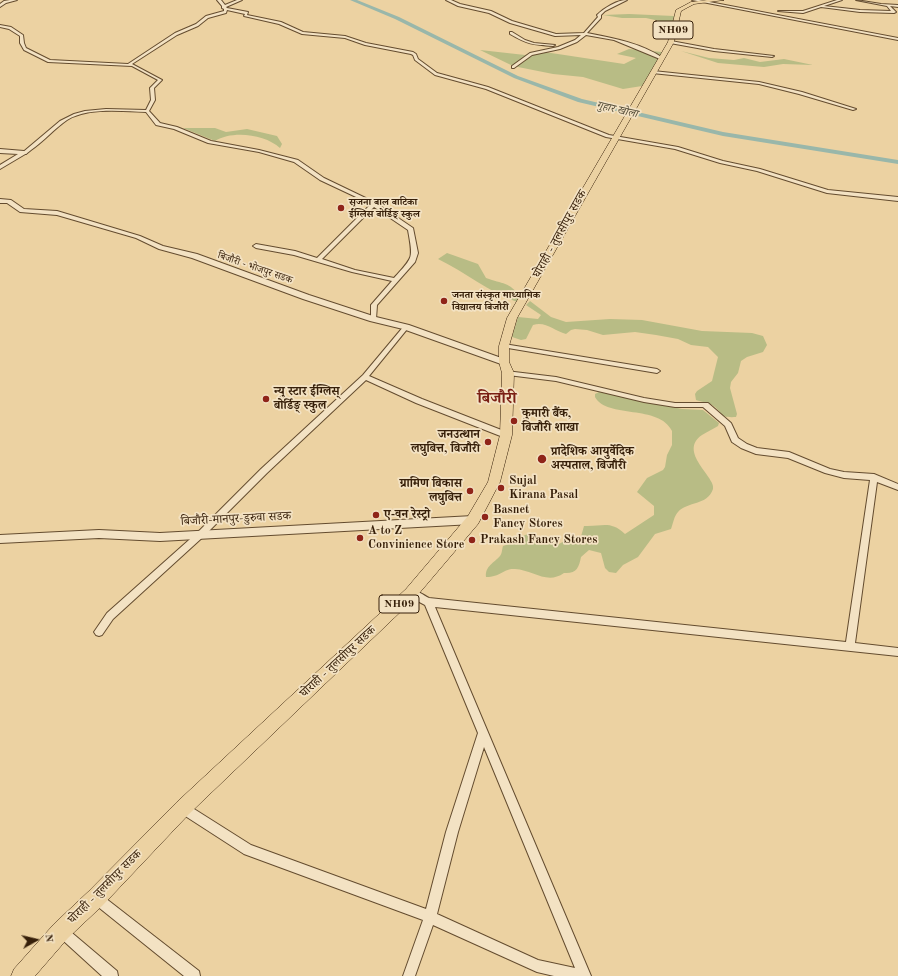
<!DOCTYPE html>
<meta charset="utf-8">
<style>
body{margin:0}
#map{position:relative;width:898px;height:976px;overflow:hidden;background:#ecd2a2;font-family:"Old Standard TT",serif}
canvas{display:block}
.north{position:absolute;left:16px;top:920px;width:40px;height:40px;-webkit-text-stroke:3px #f3e2c3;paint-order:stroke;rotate:82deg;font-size:11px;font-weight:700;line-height:16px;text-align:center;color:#361f09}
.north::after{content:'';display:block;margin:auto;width:14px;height:18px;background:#361f09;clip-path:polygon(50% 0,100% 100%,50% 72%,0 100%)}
</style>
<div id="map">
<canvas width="898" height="976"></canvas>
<div class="north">N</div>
</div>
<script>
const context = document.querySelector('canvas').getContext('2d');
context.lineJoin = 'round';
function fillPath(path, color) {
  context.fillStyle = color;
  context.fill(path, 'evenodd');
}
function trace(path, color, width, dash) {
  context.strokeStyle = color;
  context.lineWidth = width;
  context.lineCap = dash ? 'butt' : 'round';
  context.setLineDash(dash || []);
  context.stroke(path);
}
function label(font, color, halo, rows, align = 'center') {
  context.font = font + ' "Old Standard TT","Noto Serif Devanagari",serif';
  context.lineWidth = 3.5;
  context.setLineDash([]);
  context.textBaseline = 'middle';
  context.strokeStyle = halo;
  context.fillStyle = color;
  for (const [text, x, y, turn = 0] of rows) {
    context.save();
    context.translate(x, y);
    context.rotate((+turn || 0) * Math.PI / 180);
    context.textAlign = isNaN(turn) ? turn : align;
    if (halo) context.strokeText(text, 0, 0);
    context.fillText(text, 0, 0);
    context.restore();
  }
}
fillPath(new Path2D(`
 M629 14 674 16 673 24 646 18H622L603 15Z
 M629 49 662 52 642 86 623 89 583 77 553 74 513 66 480 50 525 55 538 51 624 64 636 58 617 54Z
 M681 51 709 58 734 60 744 58 760 62 784 59 813 65 783 64 764 67 718 63Z
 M183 128H215L226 132 247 129 277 136 282 144 280 148C265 134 232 130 215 141Z
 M447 253 478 264 486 278C503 284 509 282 520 296L517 302C489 292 465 272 438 259Z
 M530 301 551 317 566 322 610 319 642 320 702 331 752 333 763 336 767 345 763 352 747 357 741 361 738 373 731 382 730 388 737 414 736 417C718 418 724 413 712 405 707 402 702 402 696 400L695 394 697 391 712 381 718 357 708 347 691 345 678 339 656 335 635 332 603 335 587 330 575 329 571 330 566 334C554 331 546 321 533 325L526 339 521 340 512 337 518 317 538 319 541 315 526 305Z
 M599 392 682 409 703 410 719 423 718 426C713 429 707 432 702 435 677 452 717 478 713 489 707 506 688 501 678 512 674 516 673 524 671 529L655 534 638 557 623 565 616 573 609 572 605 568 601 553 589 550 581 557C579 568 576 574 564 573 547 585 533 570 515 569 504 568 501 577 486 577 485 566 494 563 500 556 502 554 502 549 503 546 514 543 522 535 533 532L541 540 559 544 568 539 580 540 584 526C602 527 610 520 625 534L654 515V506L637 492 647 478 663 470 665 467 667 455 672 445V431C659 404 607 419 595 397V394Z`), '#b8bc85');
fillPath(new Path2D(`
 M350 0H357L399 17 518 76 582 99 723 132 898 160V164L723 136 578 102 514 78 395 19Z`), '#99b7aa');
const minor = new Path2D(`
 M10 0H17L6 3 0 7V4L4 1Z
 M217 0H221L225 5 237 0H242L226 7 227 8 248 12 247 15 281 22 303 32 345 36 366 43 413 52 416 54 418 59 437 73 488 87 609 135 678 147 723 161 760 169 828 190 898 197V201L827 193 757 171 720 163 675 149 606 137 486 89 435 75 415 60 413 55 411 54 365 45 345 38 302 34 279 24 244 16 245 14 227 10 226 13 208 18 198 26 177 35 132 64 162 80 154 88 155 100 149 111 160 123 177 127 211 141 259 150 298 160 324 178 376 203 413 228 418 253 415 262 377 305 376 319 375 320H371V305L392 281 352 272 294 255 256 248 253 246 256 244 295 251 317 258 371 204 320 180 294 162 259 152 208 143 174 129 156 125 146 112C123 111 87 107 67 120 54 129 44 141 31 150L26 154 22 153 60 121 74 114 85 111 106 109 146 110 151 100 150 88 158 80 132 66 48 62 24 50 20 43V36L9 29 0 27V25L11 27 23 35 24 43 26 48 50 60 128 64 175 33 196 24 206 16 224 11V9L222 8V6ZM374 207 408 230C413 259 414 256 394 278L355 270 322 259Z
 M446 0H451L460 4 491 11 512 21 556 34 584 33 598 17 597 15C604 8 617 0 627 0L605 11 601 15V18L587 33C613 38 641 43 663 58L660 59 614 40 586 35 577 42 560 49 532 55 514 68H512V66L530 53 558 47 575 40 581 35 555 36 510 23 489 13 458 6Z
 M692 0H699L898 38V40Z
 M837 0H842L824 6 860 10 891 11 887 6 856 0 881 4 898 5V7L890 6 896 12 894 13 860 12 821 7 803 13 778 11H803Z
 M510 32H512L525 40 534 43 555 45 553 46C533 45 527 44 510 34Z
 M671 41 714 49 774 56 772 57 714 51 670 43Z
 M653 71 759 82 802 92 856 109 853 110 799 94 759 84 652 73Z
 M406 325 408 326V328L369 376 422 399 509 433 510 435 509 437H503L416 403 366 380 267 473 204 536 113 619 102 635 99 636 96 635 94 632 107 613 198 532 261 469 363 375 404 326Z
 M504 344 657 369 660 371 657 373 502 347V345Z
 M506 371 556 377 644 398 675 403H708L731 423 738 438 747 444 757 448 789 452 830 469 844 472 874 474 898 484V490L877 482 855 643 898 648V656L435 607 591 976H554L537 972 433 925 415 976H403L423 920 244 854 179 812 177 808 179 804 183 802 251 845 426 909 446 832 478 733 425 605 408 596 406 593 408 590C415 588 423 595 429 598L846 642 870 480 844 478 825 473 788 458 756 454 741 448 732 442 725 426 703 407H675L644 402 556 381 508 375 505 373ZM484 747 575 968 538 960 437 914 458 832Z
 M96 892 100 894 199 971 200 976H184L92 902 90 898 92 894Z
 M61 925 65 927 117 971 118 976H102L57 935 55 931 57 927Z`);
const tertiary = new Path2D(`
 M0 149 24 151 27 153 0 169V165L18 154 0 153Z
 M0 199 11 200 24 209 57 211 140 236 163 246 197 254 309 295 376 317 409 325 507 360 508 362 507 364H501L403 329 370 321 303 299 192 258 159 249 136 238 57 215 20 212 7 203H0Z
 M473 516 477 517 478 520 477 523 473 524 160 541 99 538 0 543V535L99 530 160 533Z`);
const primary = new Path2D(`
 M707 0H724L694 4 681 11 674 42 517 318 509 346V362L514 373 512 435 500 482 478 524 416 597 189 814 103 905 68 938 35 976H11L14 969 54 924 89 891 177 802 406 589 468 516 488 482 500 435 502 373 499 362V346L507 318 668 42 676 10 691 2Z`);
trace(minor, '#644c2f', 2);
trace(tertiary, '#644c2f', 2);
trace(primary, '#361f09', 1);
fillPath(minor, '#f3e2c3');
fillPath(tertiary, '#f3e2c3');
fillPath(primary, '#ecd2a2');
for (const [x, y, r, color] of [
 [341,208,4,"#8f2418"],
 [444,301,4,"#8f2418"],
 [266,399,4,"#8f2418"],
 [514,421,4,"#8f2418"],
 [488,442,4,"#8f2418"],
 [542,459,5,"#8f2418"],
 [501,488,4,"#8f2418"],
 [470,491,4,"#8f2418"],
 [376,515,4,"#8f2418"],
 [485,517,4,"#8f2418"],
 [360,538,4,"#8f2418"],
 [472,540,4,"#8f2418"]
]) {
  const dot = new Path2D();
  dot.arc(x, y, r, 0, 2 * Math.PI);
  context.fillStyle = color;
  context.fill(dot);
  trace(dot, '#f3e2c3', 1.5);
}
label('bold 10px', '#361f09', '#f3e2c3', [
 ["सृजना बाल बाटिका",349,202],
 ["ईंग्लिस बोर्डिङ् स्कुल",349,214],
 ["जनता संस्कृत माध्यामिक",452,295],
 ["विद्यालय बिजौरी",452,307]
], 'left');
label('10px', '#361f09', '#f3e2c3', [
 ["बिजौरी - भोजपुर सडक",255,268,19]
]);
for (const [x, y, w] of [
 [673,30,40],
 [399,604,40]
]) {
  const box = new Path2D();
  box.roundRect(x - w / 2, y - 9, w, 18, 3);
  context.fillStyle = '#f3e2c3';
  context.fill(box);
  trace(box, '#361f09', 1);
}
label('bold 11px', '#361f09', null, [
 ["NH09",673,30],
 ["NH09",399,604]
]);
label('italic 11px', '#544d39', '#f3e2c3', [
 ["गुहार खोला",617,110,13]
]);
label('12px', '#361f09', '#f3e2c3', [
 ["घोराही - तुलसीपुर सडक",560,234,-61],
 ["बिजौरी-मानपुर-डुरुवा सडक",236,519,-3],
 ["घोराही - तुलसीपुर सडक",338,662,-43],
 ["घोराही - तुलसीपुर सडक",105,887,-45]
]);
label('bold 12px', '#361f09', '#f3e2c3', [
 ["न्यु स्टार ईंग्लिस्",274,392],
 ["बोर्डिङ् स्कुल",274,406],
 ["कुमारी बैंक,",522,414],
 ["बिजौरी शाखा",522,428],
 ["जनउत्थान",480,435,"right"],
 ["लघुबित्त, बिजौरी",480,449,"right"],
 ["प्रादेशिक आयुर्वेदिक",551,452],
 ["अस्पताल, बिजौरी",551,466],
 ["Sujal",509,481],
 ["Kirana Pasal",509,495],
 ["ग्रामिण बिकास",462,484,"right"],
 ["लघुबित्त",462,498,"right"],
 ["Basnet",493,510],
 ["Fancy Stores",493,524],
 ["ए-वन रेस्ट्रो",384,515],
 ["A to Z",368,531],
 ["Convinience Store",368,545],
 ["Prakash Fancy Stores",480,540]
], 'left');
label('bold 16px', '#7a1f14', '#f3e2c3', [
 ["बिजौरी",497,399]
]);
</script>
